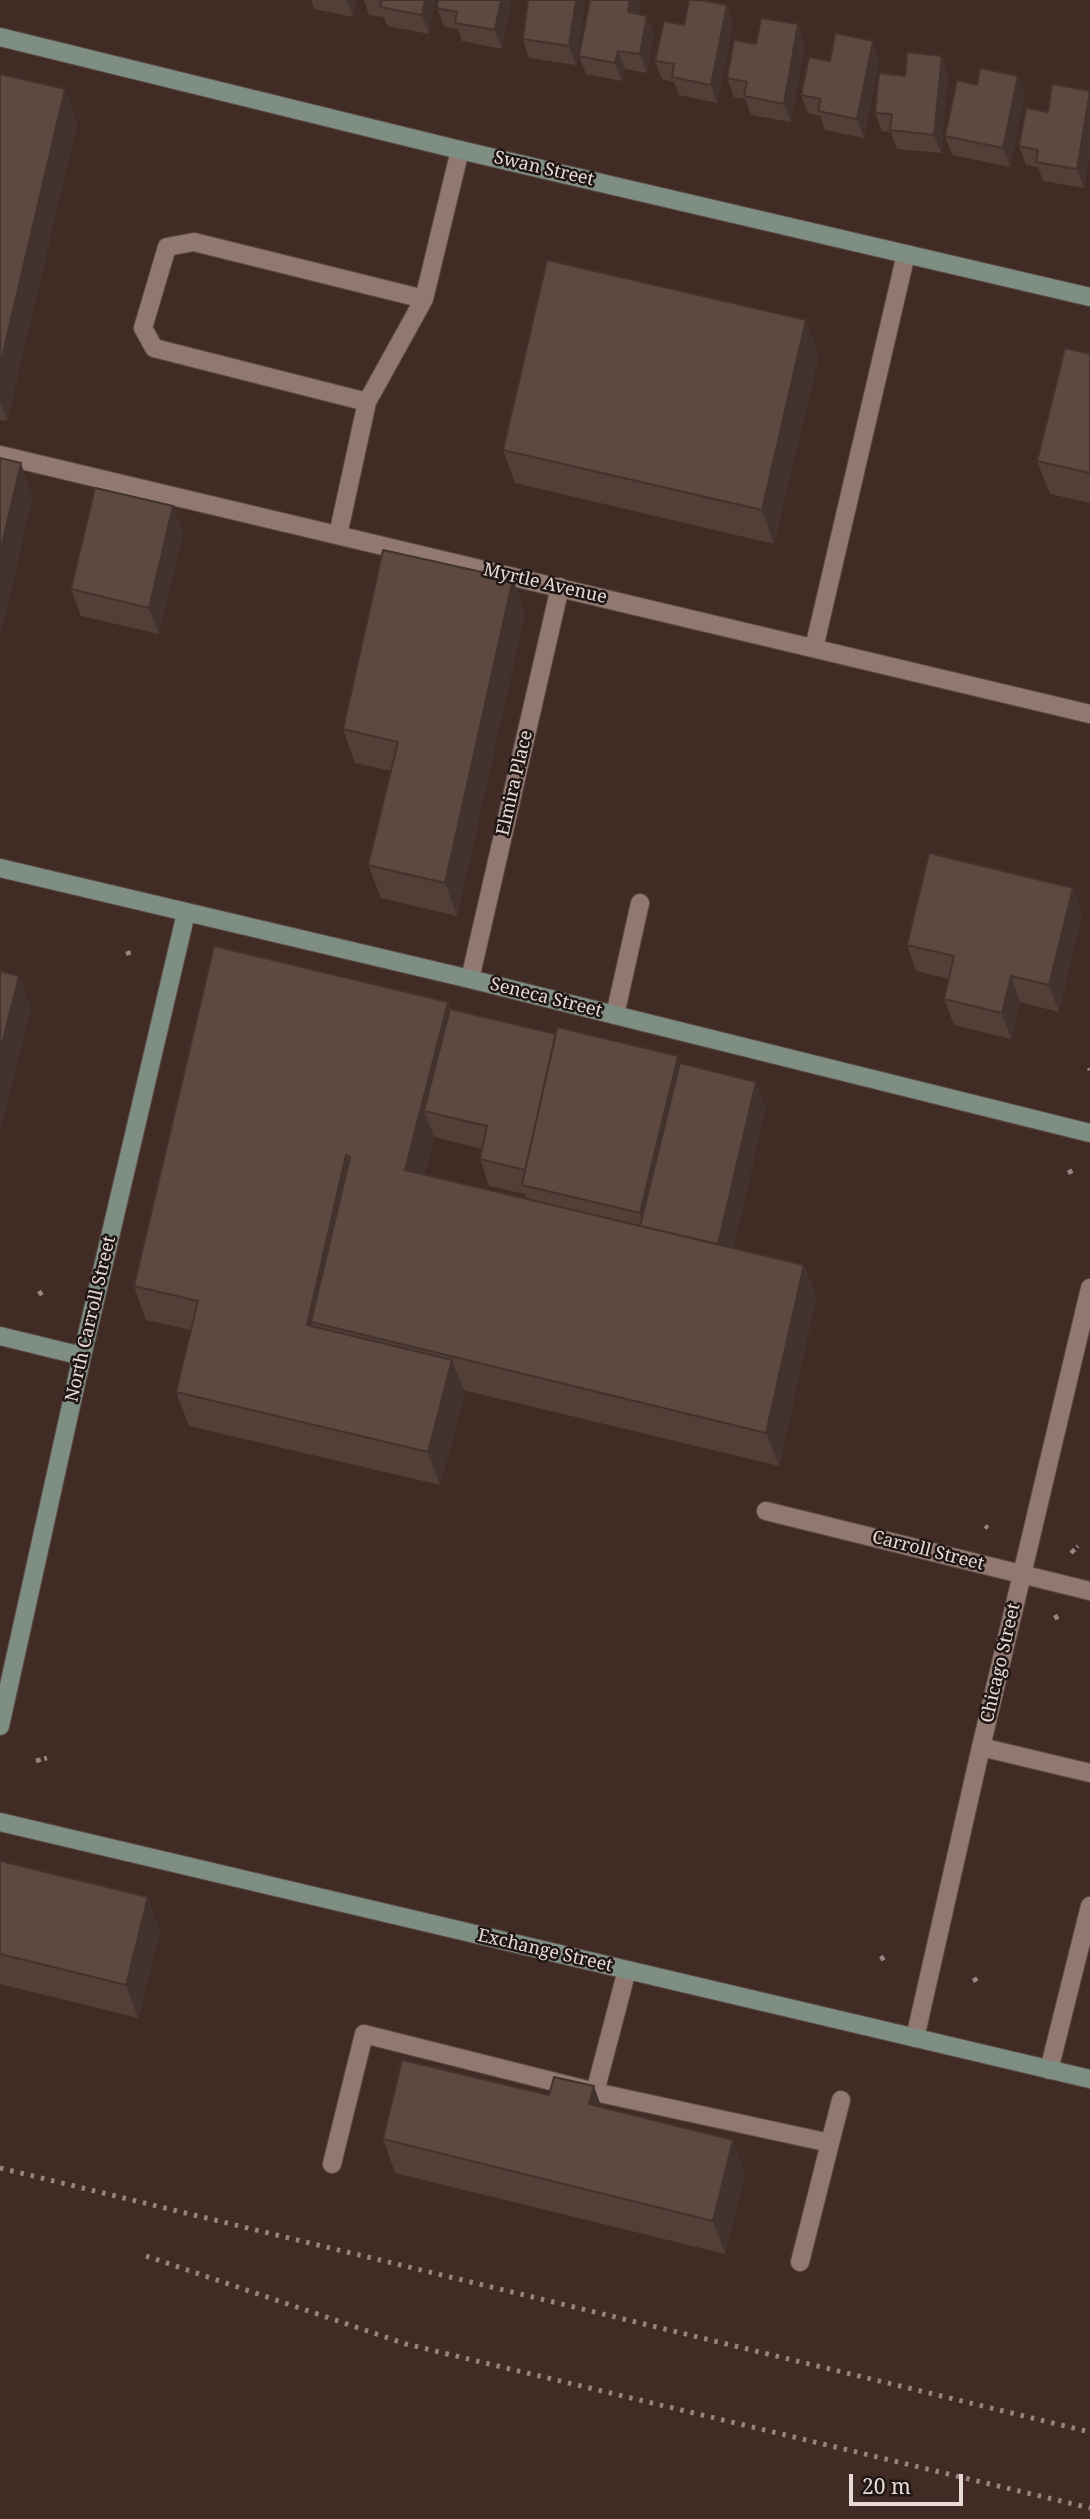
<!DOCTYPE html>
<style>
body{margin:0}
#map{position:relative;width:1090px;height:2519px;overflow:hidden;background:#402c25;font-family:"Noto Serif",serif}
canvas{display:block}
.scale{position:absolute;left:849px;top:2474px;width:114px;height:32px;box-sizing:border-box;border:4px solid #e8dad6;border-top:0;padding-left:9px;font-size:21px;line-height:24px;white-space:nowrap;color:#e8dad6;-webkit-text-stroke:5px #201714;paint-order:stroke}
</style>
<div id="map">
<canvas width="1090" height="2519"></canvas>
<div class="scale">20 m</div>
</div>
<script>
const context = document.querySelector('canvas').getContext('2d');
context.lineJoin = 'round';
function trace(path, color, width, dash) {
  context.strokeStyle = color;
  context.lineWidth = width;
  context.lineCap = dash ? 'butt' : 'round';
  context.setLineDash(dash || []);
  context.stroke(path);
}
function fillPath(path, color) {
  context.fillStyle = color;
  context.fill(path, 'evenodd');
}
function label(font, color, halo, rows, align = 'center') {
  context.font = font + ' "Noto Serif",serif';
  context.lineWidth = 5;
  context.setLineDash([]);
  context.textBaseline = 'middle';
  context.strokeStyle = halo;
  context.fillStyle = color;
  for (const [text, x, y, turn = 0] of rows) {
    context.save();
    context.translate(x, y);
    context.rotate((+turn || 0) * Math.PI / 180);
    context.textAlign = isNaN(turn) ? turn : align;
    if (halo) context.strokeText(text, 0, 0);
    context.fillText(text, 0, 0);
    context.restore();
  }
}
const lane = new Path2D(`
 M367 402 154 348 143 328 167 247 194 242 424 299
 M338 535 367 402 424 299 460 150
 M814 648 906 254
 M615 1015 640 903
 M981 1747 1090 1773
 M1049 2070 1090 1906
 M595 2092 830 2143 800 2262
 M830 2143 841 2100
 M332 2164 364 2034 595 2092 627 1970`);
const street = new Path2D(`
 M0 455 1090 714
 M470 979 560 587
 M766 1511 1090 1591
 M915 2038 981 1747 1090 1288`);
const secondary = new Path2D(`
 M0 37 460 150 1090 297
 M0 868 470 979 1090 1133
 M0 1336 82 1356
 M0 1726 82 1356 186 913
 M0 1822 1090 2079`);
trace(lane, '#5c4b46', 20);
trace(street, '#5c4b46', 20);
trace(secondary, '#5c4b46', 20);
trace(new Path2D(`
 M126 954 131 952
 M1089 1068 1090 1070
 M1068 1173 1075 1169
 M39 1291 43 1297
 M985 1526 988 1528
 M1071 1553 1078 1546
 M1055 1615 1059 1622
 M36 1761 47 1758
 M881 1956 884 1961
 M973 1981 978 1978`), '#988782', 4.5, [5, 3.5]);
trace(lane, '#917971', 18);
trace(street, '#917971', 18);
trace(secondary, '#7e8e83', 18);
trace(new Path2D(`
 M0 2168 1090 2432
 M146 2256 406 2344 1090 2508`), '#96857f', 5, [3.5, 7]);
fillPath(new Path2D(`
 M311 0H357L353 17 314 9Z
 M364 0H435L429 34 387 26 384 17 369 15Z
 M511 0 502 49 462 41 458 29 444 27 437 8Z
 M528 0H585L576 65 529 58 523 39Z
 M640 2 638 14 654 35 647 73 625 69 622 81 586 74 579 56Z
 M733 24 717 103 679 95 674 82 662 79 655 61 684 25Z
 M805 42 791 122 751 115 745 99 734 97 727 78 756 44Z
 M942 56 948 74 941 153 897 149 891 132 882 131 875 113 905 76Z
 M879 60 864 138 825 130 820 116 808 113 801 95 830 61Z
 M0 74 65 89 77 123 7 421 0 420Z
 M1090 91V152L1084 188 1043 181 1038 167 1026 165 1019 146 1048 112Z
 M1025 94 1010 167 952 155 945 136Z
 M819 354 774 544 515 483 503 450Z
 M1090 354V503L1050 494 1037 461Z
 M183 533 159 634 81 616 71 589Z
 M513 579 525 613 457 916 381 898 368 865 391 771 355 763 343 729Z
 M1073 888 1082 914 1059 1012 1020 1002 1011 1039 954 1025 944 999 949 979 916 971 907 945Z
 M450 1009 680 1063 766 1108 733 1248 804 1265 816 1298 779 1466 463 1390 465 1393 440 1485 189 1426 176 1392 191 1330 146 1320 134 1286ZM434 1137 482 1149 480 1159 489 1186 525 1194 527 1199 424 1175Z
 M0 1861 160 1931 138 2018 0 1984Z
 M601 2107 745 2173 725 2254 395 2173 383 2139Z`), '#513f38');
fillPath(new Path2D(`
 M347 0H357L353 17Z
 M425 0H435L429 34 422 15Z
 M501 0H511L502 49 495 30Z
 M576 0H585L576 65 569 46Z
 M630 0H639L640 2 634 31 628 12Z
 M727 5 733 24 717 103 711 85Z
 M647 16 654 35 647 73 640 54Z
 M798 24 805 42 791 122 784 104Z
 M873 41 879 60 864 138 857 119Z
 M618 51 625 69 622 81 615 63Z
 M942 56 948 74 941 153 934 135Z
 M1018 76 1025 94 1010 167 1003 148Z
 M65 89 77 123 7 421 0 401V366Z
 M1090 94V152L1084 188 1077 169Z
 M806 320 819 354 774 544 762 510Z
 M21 463 33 497 0 638V553Z
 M173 506 183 533 159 634 149 608Z
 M513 579 525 613 457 916 445 883Z
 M1073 888 1082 914 1059 1012 1049 985Z
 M19 976 31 1009 0 1134V1052Z
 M1011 976 1020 1002 1011 1039 1002 1013Z
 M448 1002 460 1035 424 1111 434 1137 417 1204 405 1170Z
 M678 1056 690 1090 646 1231 640 1213Z
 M756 1082 766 1108 727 1275 717 1249Z
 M346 1155 358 1188 311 1322 321 1350 307 1325Z
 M804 1265 816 1298 779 1466 766 1433Z
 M452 1360 465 1393 440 1485 428 1452Z
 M148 1897 160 1931 138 2018 126 1985Z
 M594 2086 606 2120 589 2104Z
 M733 2140 745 2173 725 2254 713 2221Z`), '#42332e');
const building = new Path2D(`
 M382 0H425L422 15 380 7Z
 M438 0H501L495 30 455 23 457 12 437 8Z
 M528 0H576L569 46 523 39Z
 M590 0H630L628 12 647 16 640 54 618 51 615 63 579 56Z
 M689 0H700L727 5 711 85 672 77 674 64 655 61 664 21 684 25Z
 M761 18 798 24 784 104 744 96 747 82 727 78 734 40 756 44Z
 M835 33 873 41 857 119 818 111 821 99 801 95 809 57 830 61Z
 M907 52 942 56 934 135 890 130 892 114 875 113 879 73 905 76Z
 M980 68 1018 76 1003 148 945 136 957 80 977 85Z
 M0 74 65 89 0 366Z
 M1052 84 1090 91 1077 169 1036 162 1038 150 1019 146 1026 108 1048 112Z
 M547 260 806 320 762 510 503 450Z
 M1065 348 1090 354V473L1037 461Z
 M0 458 21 463 0 553Z
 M95 488 173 506 149 608 71 589Z
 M383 550 513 579 445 883 368 865 398 742 343 729Z
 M929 853 1073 888 1049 985 1011 976 1002 1013 944 999 954 956 907 945Z
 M214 946 448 1002 405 1170 804 1265 766 1433 311 1322 350 1157 346 1155 307 1325 452 1360 428 1452 176 1392 198 1301 134 1286Z
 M0 971 19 976 0 1052Z
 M450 1009 556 1034 525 1170 480 1159 487 1126 424 1111Z
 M557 1027 678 1056 640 1213 522 1185Z
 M680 1063 756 1082 718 1244 640 1226Z
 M0 1861 148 1897 126 1985 0 1954Z
 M402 2060 549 2095 554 2077 594 2086 589 2104 733 2140 713 2221 383 2139Z`);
fillPath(building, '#5e4941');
trace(building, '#42332e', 2);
label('18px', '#e8dad6', '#201714', [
 ["Swan Street",544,169,13],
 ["Myrtle Avenue",545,584,13],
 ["Elmira Place",515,783,-77],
 ["Seneca Street",546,998,14],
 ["North Carroll Street",91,1319,-77],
 ["Carroll Street",928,1551,14],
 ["Chicago Street",1001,1663,-77],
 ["Exchange Street",545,1951,13]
]);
</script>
